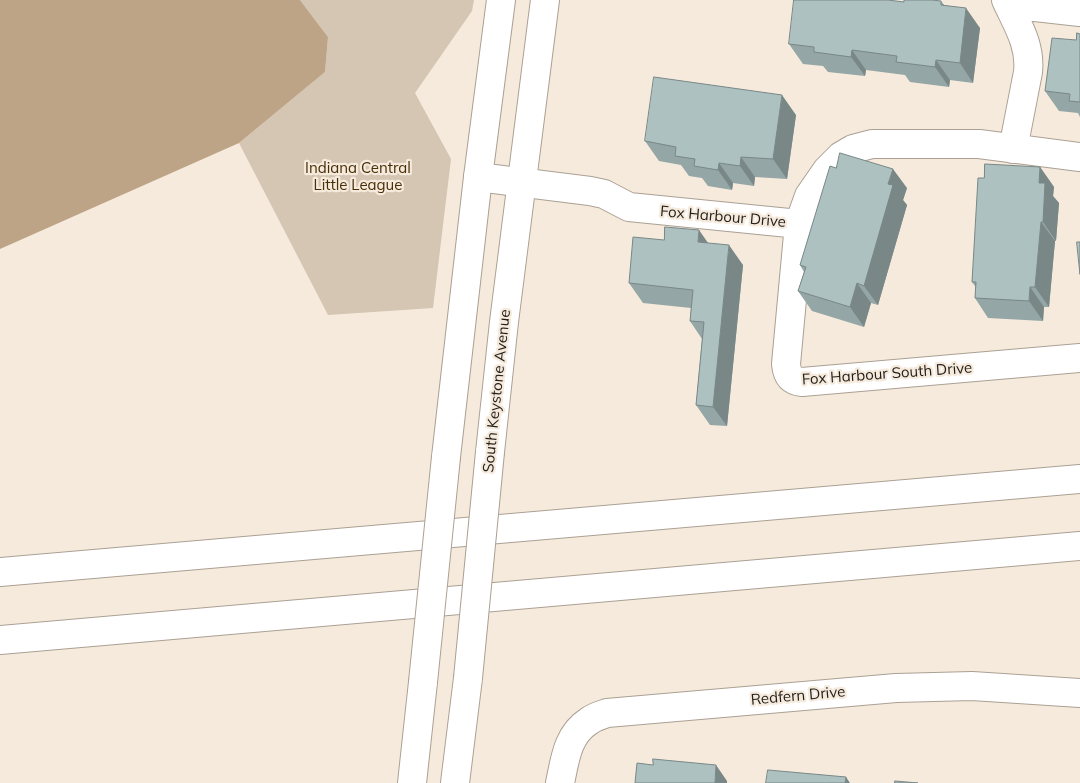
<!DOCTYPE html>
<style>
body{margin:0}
canvas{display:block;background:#f5eadc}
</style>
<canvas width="1080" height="783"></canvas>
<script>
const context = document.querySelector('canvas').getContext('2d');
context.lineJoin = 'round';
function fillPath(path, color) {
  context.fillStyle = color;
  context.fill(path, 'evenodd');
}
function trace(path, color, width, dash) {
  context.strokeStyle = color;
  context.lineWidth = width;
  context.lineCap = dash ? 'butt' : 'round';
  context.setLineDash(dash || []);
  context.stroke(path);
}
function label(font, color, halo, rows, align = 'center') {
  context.font = font + ' Mulish,sans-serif';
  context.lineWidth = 4.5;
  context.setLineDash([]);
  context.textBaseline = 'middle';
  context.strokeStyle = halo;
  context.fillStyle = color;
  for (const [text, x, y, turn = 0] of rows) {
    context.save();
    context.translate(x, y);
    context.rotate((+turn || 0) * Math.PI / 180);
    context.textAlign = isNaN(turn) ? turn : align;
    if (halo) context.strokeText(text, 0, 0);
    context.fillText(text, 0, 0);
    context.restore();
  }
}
fillPath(new Path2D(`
 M300 0H474L472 11 415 93 451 159 433 308 328 315 239 143 325 72 328 37Z`), '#d5c5b3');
fillPath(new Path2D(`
 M0 0H300L328 37 325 72 239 143 0 249Z`), '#bda486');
const minor = new Path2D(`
 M1006 0C1017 24 1031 45 1028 72L1013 149
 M1008 4 1080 12
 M1080 157 979 144H872L853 149 841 156 827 170 809 196 799 224 786 364C787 375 791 381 802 382L1080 358
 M478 177 590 191 604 194 629 207 799 224
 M560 783C565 760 567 735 589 721 594 717 601 715 607 713L896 688 972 686 1080 693`);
const secondary = new Path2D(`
 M490 452 504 322 545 0
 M446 457 478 177 501 0
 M412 783 423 682
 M455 783 468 678`);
const motorway = new Path2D(`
 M0 572 1080 479
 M0 640 1080 546`);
trace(minor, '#aba094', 30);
trace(secondary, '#aba094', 30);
trace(motorway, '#aba094', 30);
trace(minor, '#fff', 28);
trace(secondary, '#fff', 28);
trace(motorway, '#fff', 28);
const secondaryBridge = new Path2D(`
 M468 678 490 452
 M423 682 446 457`);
trace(secondaryBridge, '#aba094', 30, []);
trace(secondaryBridge, '#fff', 28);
fillPath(new Path2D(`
 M941 1 945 6 980 28 973 83 950 80 949 87 910 82 905 75 866 70 865 76 828 72 823 66 803 64 789 44 904 2Z
 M1080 34V117L1078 113 1059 111 1045 91Z
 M796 115 787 179 755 177 754 186 733 183 732 190 708 186 702 178 689 176 681 165 659 161 645 141Z
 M1040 167 1054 187 1053 196 1059 203 1056 241H1055L1049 307H1044L1043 321 988 318 975 298V286L972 282 984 178Z
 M907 188 903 200 907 205 878 305 871 303 864 327 812 311 798 291 804 272 800 265Z
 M708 243 743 265 727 426 710 425 696 405 702 339 690 321 691 308 643 303 629 283Z`), '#95a6a6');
fillPath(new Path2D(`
 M966 8 980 28 973 83 960 63Z
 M852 50 866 70 865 76 851 57Z
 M936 60 950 80 949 87 935 67Z
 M782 95 796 115 787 179 773 159Z
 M741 157 755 177 754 186 740 166Z
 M719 163 733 183 732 190 718 170Z
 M1040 167 1054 187 1053 196 1059 203 1056 241 1043 222 1039 183Z
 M893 169 907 188 903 200 907 205 878 305 864 286 888 184Z
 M1041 222 1055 241 1049 307 1035 287Z
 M699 230 713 250 698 242Z
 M729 245 743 265 727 426 713 407Z
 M857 283 871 303 864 327 850 307Z
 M1030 287 1044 307 1043 321 1029 301Z
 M716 765 727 781V783H715Z
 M846 777 850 783H845Z`), '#798787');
const building = new Path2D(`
 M794 0H888L904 2V0H932L941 1V5L966 8 960 63 936 60 935 67 896 62 897 56 852 50 851 57 814 52V47L789 44Z
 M1077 33 1080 34V102L1069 101 1070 94 1045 91 1052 38 1076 40Z
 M654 77 782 95 773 159 741 157 740 166 719 163 718 170 694 166 695 159 675 156 676 147 645 141Z
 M840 153 893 169 888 184 893 185 864 286 857 283 850 307 798 291 806 267 800 265 830 166 836 168Z
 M985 164 1040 167 1039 183H1045L1043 222H1041L1035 287H1030L1029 301 975 298 976 282H972L978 178H984Z
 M665 227 699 230 698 242 729 245 713 407 696 405 704 322 690 321 693 290 629 283 633 237 664 240Z
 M1077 242H1080V274Z
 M653 759 716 765 715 783H635L637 763 653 765Z
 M768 770 846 777 845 783H766Z
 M895 781 918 783H895Z`);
fillPath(building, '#adc1c1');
trace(building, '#798787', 1);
label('15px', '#482e06', '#f5eadc', [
 ["Indiana Central",358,168],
 ["Little League",358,185]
]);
label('15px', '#211d18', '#f5eadc', [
 ["Fox Harbour Drive",723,217,5],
 ["Fox Harbour South Drive",887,374,-4],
 ["South Keystone Avenue",497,391,-84],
 ["Redfern Drive",798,696,-5]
]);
</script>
